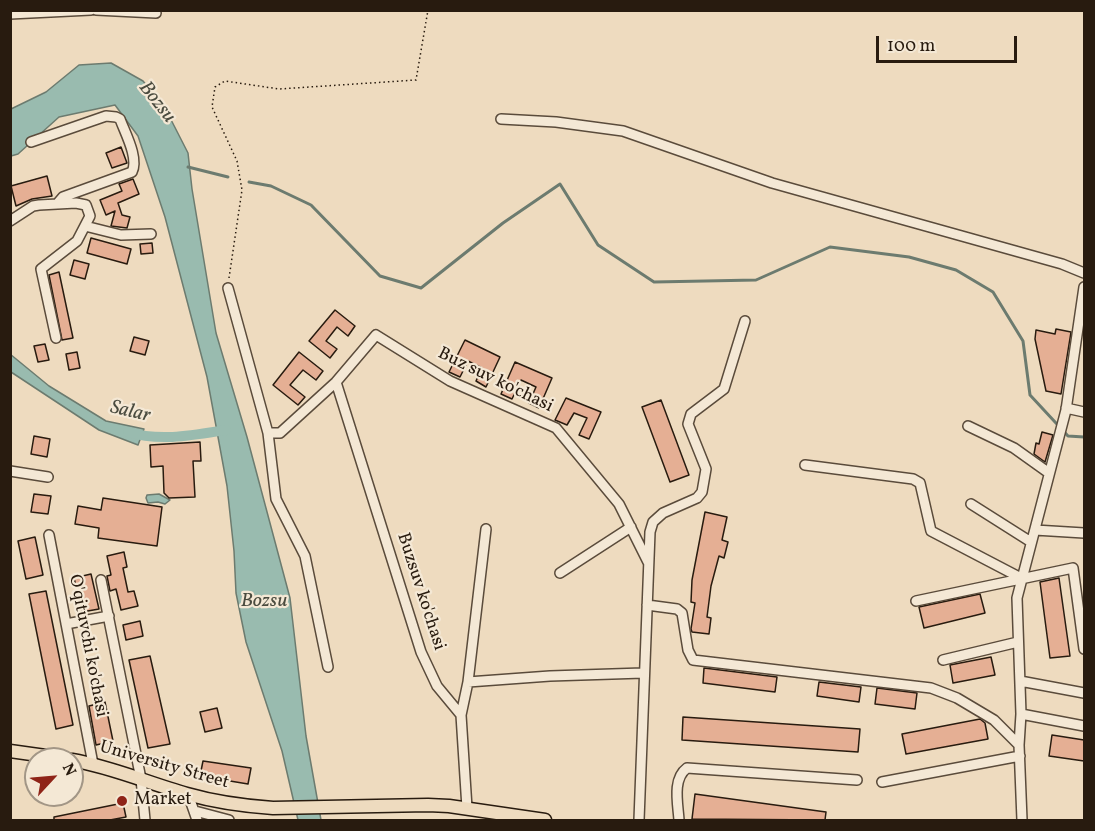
<!DOCTYPE html>
<style>
body{margin:0}
#map{position:relative;width:1095px;height:831px;overflow:hidden;background:#eedbbf;font-family:Vollkorn,serif}
canvas{display:block}
.frame{position:absolute;inset:0;border:12px solid #281b0f;pointer-events:none}
.north{position:absolute;left:24px;top:747px;width:60px;height:60px;box-sizing:border-box;background:#f4e8d5;border:2px solid #a29686;border-radius:50%;rotate:64deg;font-size:16px;font-weight:700;line-height:24px;text-align:center;color:#281b0f}
.north::after{content:'';display:block;margin:auto;width:21px;height:27px;background:#8f2418;clip-path:polygon(50% 0,100% 100%,50% 72%,0 100%)}
.scale{position:absolute;left:876px;top:36px;width:141px;height:27px;box-sizing:border-box;border:3px solid #281b0f;border-top:0;padding-left:8px;font-size:18px;line-height:21px;white-space:nowrap;color:#281b0f;-webkit-text-stroke:4px #f4e8d5;paint-order:stroke}
</style>
<div id="map">
<canvas width="1095" height="831"></canvas>
<div class="frame"></div>
<div class="north">N</div>
<div class="scale">100 m</div>
</div>
<script>
const context = document.querySelector('canvas').getContext('2d');
context.lineJoin = 'round';
function fillPath(path, color) {
  context.fillStyle = color;
  context.fill(path, 'evenodd');
}
function trace(path, color, width, dash) {
  context.strokeStyle = color;
  context.lineWidth = width;
  context.lineCap = dash ? 'butt' : 'round';
  context.setLineDash(dash || []);
  context.stroke(path);
}
function label(font, color, halo, rows, align = 'center') {
  context.font = font + ' Vollkorn,serif';
  context.lineWidth = 4.5;
  context.setLineDash([]);
  context.textBaseline = 'middle';
  context.strokeStyle = halo;
  context.fillStyle = color;
  for (const [text, x, y, turn = 0] of rows) {
    context.save();
    context.translate(x, y);
    context.rotate((+turn || 0) * Math.PI / 180);
    context.textAlign = isNaN(turn) ? turn : align;
    if (halo) context.strokeText(text, 0, 0);
    context.fillText(text, 0, 0);
    context.restore();
  }
}
const water = new Path2D(`
 M111 63 143 81 164 106 188 153 192 189 216 333 247 437 290 598 306 736 321 820H298L282 751 246 642 236 593 234 551 227 486 207 377 165 217 138 136 115 105 59 117 18 154 11 156V109L46 92 79 65Z
 M10 354 49 386 106 421 144 429 138 445 99 430 11 372Z
 M159 494 170 500 165 504 158 502 148 503 146 498 147 495Z`);
fillPath(water, '#99bbaf');
trace(water, '#6c7b6f', 1.5);
trace(new Path2D(`
 M188 167 228 177
 M249 182 271 186 311 205 380 276 421 288 503 223 560 184 598 245 654 282 756 280 830 247 909 257 956 270 993 292 1023 341 1030 395 1068 436 1084 437`), '#6c7b6f', 3);
trace(new Path2D(`
 M128 432C160 442 194 435 226 430`), '#99bbaf', 10);
const building = new Path2D(`
 M121 147 127 163 112 168 106 153Z
 M47 176 52 196 32 199 16 206 11 186Z
 M133 179 139 194 118 203 122 215 130 217 127 228 111 226 115 211 106 215 100 200 122 191 119 184Z
 M91 238 131 249 127 264 87 253Z
 M152 243 153 253 141 254 140 244Z
 M74 260 89 264 85 279 70 275Z
 M59 272 73 338 62 340 49 275Z
 M335 310 355 326 348 336 337 327 326 341 337 349 330 358 309 341Z
 M1056 329 1071 332 1061 394 1046 391 1035 339 1036 330 1055 334Z
 M134 337 149 341 145 355 130 351Z
 M465 340 500 357 486 387 476 381 482 368 468 361 460 377 449 372Z
 M45 344 49 360 38 362 34 346Z
 M77 352 80 368 69 370 66 354Z
 M299 352 323 371 316 380 303 370 290 385 305 397 298 405 273 385Z
 M515 362 552 378 539 408 529 403 536 387 521 380 512 399 501 394Z
 M566 398 601 412 589 439 579 435 587 418 574 413 567 425 555 420Z
 M661 400 689 475 670 482 642 407Z
 M1042 432 1053 435 1045 462 1034 454 1036 443 1039 444Z
 M34 436 50 439 47 457 31 454Z
 M200 442 201 461H193L195 497 169 498 164 493 163 466 151 467 150 445Z
 M34 494 51 496 48 514 31 512Z
 M103 498 162 507 157 546 98 538 99 528 75 524 78 506 101 510Z
 M705 512 727 517 722 540 728 542 724 558 719 556 711 586 707 617 711 618 709 634 692 632 691 629 695 603 691 602 692 580Z
 M35 537 43 575 26 579 18 541Z
 M124 552 127 567 123 568 128 592 134 591 138 606 121 610 116 589 110 591 107 576 111 575 107 556Z
 M91 574 99 609 82 612 74 578Z
 M1059 578 1070 656 1050 658 1040 582Z
 M46 591 73 725 56 729 29 594Z
 M980 594 985 613 924 628 919 607Z
 M140 621 143 636 126 640 123 625Z
 M150 656 170 744 148 748 129 660Z
 M991 657 995 675 953 683 950 665Z
 M704 668 777 677 775 692 703 683Z
 M819 682 861 687 859 702 817 696Z
 M877 688 917 693 915 709 875 704Z
 M105 702 113 741 96 745 89 706Z
 M217 708 222 728 205 732 200 712Z
 M683 717 860 729 858 752 682 740Z
 M980 719 985 723 988 739 906 754 902 734Z
 M1052 735 1084 740V761L1049 756Z
 M203 761 251 768 248 784 200 776Z
 M695 794 826 812 825 820 692 819Z
 M123 803 126 817 110 820H54V817Z`);
fillPath(building, '#e5af94');
trace(building, '#281b0f', 1.5);
const minor = new Path2D(`
 M96 10 156 13
 M10 14 91 10
 M501 119 556 122 623 131 772 183 1062 264 1084 273
 M31 142 106 116 116 117 120 119C125 133 139 158 132 172L63 197 57 204
 M10 221 33 206 39 205 76 203 86 205 90 216 77 241 41 269 56 338
 M85 226 121 235 151 234
 M228 288 268 433 276 499 305 556 328 667
 M336 382 421 652 437 686 461 715 467 808
 M1066 408 1084 412
 M968 426 1014 448 1049 473
 M268 433H280L336 382 376 335 450 381 556 428 619 504 648 562
 M805 465 913 479 920 483 931 531 1021 578
 M10 471 48 477
 M971 504 1031 542
 M1035 530 1084 533
 M49 535 93 764
 M560 573 631 527
 M101 580 141 779 145 820
 M916 601 1073 568 1084 649
 M647 605 677 609 682 613 688 650 693 660 931 688 957 698 994 720 1019 745
 M66 624 109 616
 M943 660 1018 642
 M1020 681 1084 693
 M468 682 550 676 643 673
 M1021 714 1084 726
 M461 715 468 682 486 529
 M882 782 1020 756
 M188 794 197 820
 M195 811 229 820
 M639 820 650 532 653 522 663 513 697 498 702 492 706 469 688 424 691 414 724 389 745 321
 M679 820C678 804 672 779 687 768L857 780
 M1022 820 1019 745 1021 714 1017 598 1066 410 1084 287`);
const major = new Path2D(`
 M10 751 67 759
 M72 760C112 767 148 783 187 794 215 802 244 806 273 808L428 805 449 806 545 820`);
trace(minor, '#5a4b3b', 12);
trace(major, '#281b0f', 15);
trace(new Path2D(`
 M229 278 242 190 237 161 212 107 215 87 225 81 279 89 416 80 428 10`), '#281b0f', 1.5, [1.5, 3]);
trace(minor, '#f4e8d5', 9);
trace(major, '#eedbbf', 12);
for (const [x, y, r, color] of [
 [122,801,6,"#8f2418"]
]) {
  const dot = new Path2D();
  dot.arc(x, y, r, 0, 2 * Math.PI);
  context.fillStyle = color;
  context.fill(dot);
  trace(dot, '#f4e8d5', 2);
}
label('18px', '#281b0f', '#f4e8d5', [
 ["Buz suv ko'chasi",495,381,26],
 ["Buzsuv ko'chasi",420,592,72],
 ["O'qituvchi ko'chasi",87,646,79],
 ["University Street",164,766,16]
]);
label('18px', '#281b0f', '#f4e8d5', [
 ["Market",134,801]
], 'left');
label('italic 20px', '#4a4b3f', '#f4e8d5', [
 ["Bozsu",156,103,52],
 ["Salar",130,413,13],
 ["Bozsu",264,602]
]);
</script>
